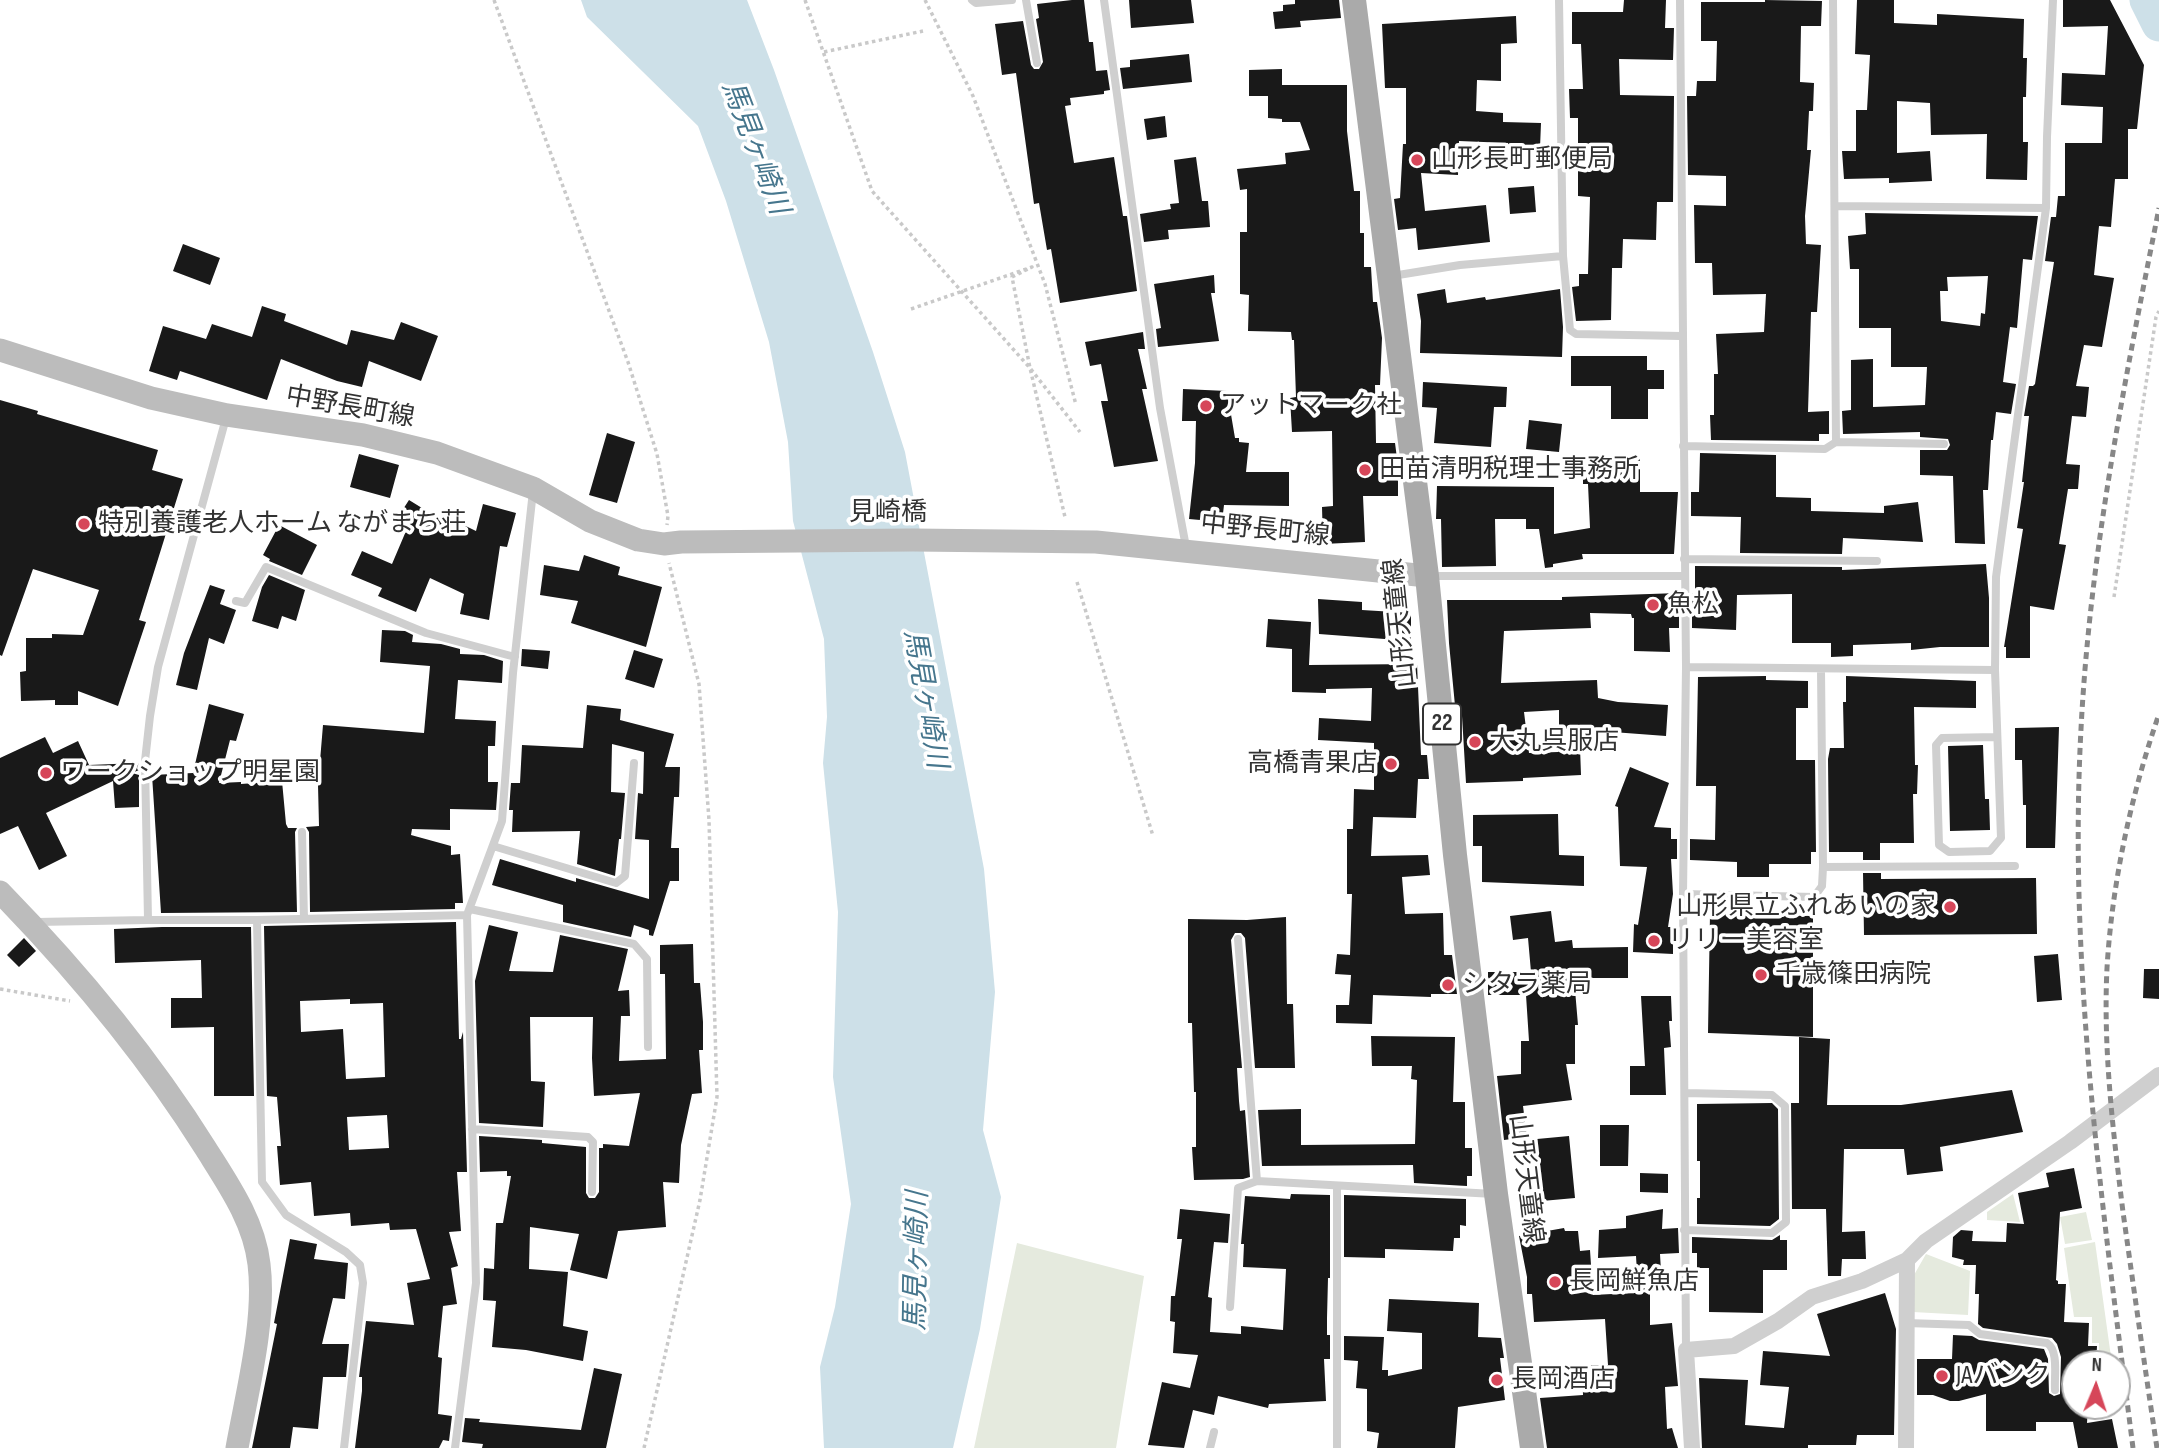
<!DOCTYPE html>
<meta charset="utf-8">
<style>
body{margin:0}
#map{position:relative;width:2159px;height:1448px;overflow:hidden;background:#fff;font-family:"Sofia Sans Condensed",sans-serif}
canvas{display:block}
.north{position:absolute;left:2061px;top:1350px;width:70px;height:70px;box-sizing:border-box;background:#fff;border:2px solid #adadad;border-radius:50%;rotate:2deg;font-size:19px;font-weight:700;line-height:28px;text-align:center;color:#323232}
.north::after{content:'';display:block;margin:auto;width:24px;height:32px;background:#d64659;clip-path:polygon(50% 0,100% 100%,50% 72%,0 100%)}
</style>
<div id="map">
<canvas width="2159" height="1448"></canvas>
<div class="north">N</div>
</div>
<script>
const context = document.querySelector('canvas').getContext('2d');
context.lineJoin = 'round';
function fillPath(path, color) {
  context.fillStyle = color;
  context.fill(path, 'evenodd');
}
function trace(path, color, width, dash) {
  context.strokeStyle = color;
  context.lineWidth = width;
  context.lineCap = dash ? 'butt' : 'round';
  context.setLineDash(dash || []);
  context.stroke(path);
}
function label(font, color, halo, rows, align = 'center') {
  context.font = font + ' "Sofia Sans Condensed","Noto Sans JP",sans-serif';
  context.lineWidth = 7;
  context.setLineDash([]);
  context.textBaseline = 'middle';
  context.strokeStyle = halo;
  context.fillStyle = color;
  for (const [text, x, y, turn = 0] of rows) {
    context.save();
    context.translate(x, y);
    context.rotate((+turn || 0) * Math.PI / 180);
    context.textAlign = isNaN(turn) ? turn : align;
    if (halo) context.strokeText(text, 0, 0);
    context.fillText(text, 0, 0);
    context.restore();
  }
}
fillPath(new Path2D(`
 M2013 1194 2020 1222 1987 1220V1212Z
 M2086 1212 2092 1240 2065 1244 2060 1217Z
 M2095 1242 2112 1364H2099V1343H2092V1317H2074L2064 1248Z
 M1017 1243 1144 1276 1116 1448H974Z
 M1926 1254 1970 1271 1968 1315 1913 1312 1914 1275Z`), '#e5eade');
fillPath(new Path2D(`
 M581 0H747L774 70 873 352 905 452 984 869 995 992 983 1130 1001 1197 980 1329 953 1448H824L820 1367 835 1307 851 1204 833 1077 838 912 823 763 827 717 824 639 793 521 788 442 769 342 726 201 698 126 587 17Z`), '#cde0e8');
trace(new Path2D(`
 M2147 0 2159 24`), '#cde0e8', 35);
fillPath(new Path2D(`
 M1072 0H1084L1089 42H1093L1096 71 1107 70 1110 90 1104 91V94L1070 98 1071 105 1065 106 1074 163 1114 157 1123 216H1127L1137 291 1060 303 1051 249 1047 250 1039 203 1034 204 1016 73 1002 75 995 24 1023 21 1031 65 1034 69H1039L1043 62 1036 19 1039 18 1037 4Z
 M1129 0H1191L1194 23 1131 28Z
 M1295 0H1339L1341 18 1300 21 1301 27 1275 29 1273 12 1283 11V5L1295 4Z
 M1624 0H1666L1665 28H1674L1673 60 1619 59 1620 95 1674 96 1673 202H1657L1656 240 1623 239 1622 268H1612L1611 320 1576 321 1572 287 1579 286V274H1588L1590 197 1578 196V118H1570L1569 89H1583L1581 44H1572V12H1623Z
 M1765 0 1822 1 1821 26H1801L1800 82 1814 83 1813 111H1809L1807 150H1811L1805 216 1806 244 1821 245 1817 312H1811L1808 412 1829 411V434H1819V441L1711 440 1710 415H1714V374H1718L1716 334 1764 332 1766 294 1713 295 1712 263H1695L1694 205 1726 206V176L1688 175 1687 96H1696L1697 81H1716L1717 41H1701V2H1765Z
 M1857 0H1894V23L1937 25V14L2024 19 2023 58H2027L2026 97H2023V142H2028L2027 180 1986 179 1987 134 1931 135 1930 103 1897 101V153L1930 151 1932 181 1889 183V178L1844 179 1842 151H1856V110H1867L1870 55 1855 54Z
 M2063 0H2110L2144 65 2137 129H2128V179H2115L2111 227 2099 226 2094 275 2114 278 2102 347 2084 345 2076 386 2089 387 2086 417 2072 416 2066 464 2080 465 2078 489H2068L2059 544 2066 545 2054 610 2030 606V658H2006V647H2004L2023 529 2017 528 2024 482H2022L2029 416H2024L2029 386H2033L2035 384 2054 262 2045 261 2051 217H2056L2058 196H2065V143H2102L2103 107 2061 105 2062 73 2105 75 2108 26 2063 27Z
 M1516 16 1517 43 1501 44V81L1477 80 1476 111 1503 113V122L1541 123 1540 148 1508 147V143L1459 141 1458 175 1421 173 1425 211 1486 205 1490 242 1418 250 1416 228 1398 230 1394 199 1400 198 1403 144H1406V88H1385L1382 24Z
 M1189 54 1192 82 1123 89 1120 68 1130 67V60Z
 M1282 69V85H1347V131L1354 191H1360V233H1364V267H1371L1373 302H1377L1382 338 1380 385H1375L1376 443H1395L1398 466V496H1363L1365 542 1323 544 1322 507 1333 506 1332 431 1292 432 1290 398 1296 397 1294 340H1292L1291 332 1248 331 1249 295 1240 294V232H1247V189L1240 190 1237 169 1286 164 1285 153 1310 150 1300 122H1282V119L1268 118V96H1249V70Z
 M1165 116 1167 137 1147 140 1144 119Z
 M1196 157 1202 201H1208L1210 227 1168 230 1169 239 1144 242 1140 214 1171 209 1170 204 1179 203 1174 160Z
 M1534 186 1536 212 1510 214 1508 188Z
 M1865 213 2038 216 2032 260 2023 259 2017 328 2010 327 2003 382 2016 384 2011 414 1996 412 1993 440H1991L1988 490H1983L1985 544 1955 543 1953 476 1920 475V450H1947L1950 445 1948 439 1920 437V432L1843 434 1842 411 1851 410V360L1873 359V407L1925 405 1927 367H1891V328H1859V269H1850L1848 236 1866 234ZM1988 276 1985 314 1981 313 1980 326 1941 321 1940 291H1948L1947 277Z
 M183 244 220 258 210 285 173 271Z
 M1214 275 1215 293H1211L1219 341 1158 347 1156 329 1161 328 1154 284Z
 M1445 289 1447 303 1485 297 1486 300 1560 289 1563 327 1562 357 1420 353 1421 321 1417 294Z
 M262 306 286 314 284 321 347 345 351 330 394 340 401 322 438 336 421 381 369 361 362 387 337 381 281 359 267 400 180 371 177 380 149 371 163 326 206 339 212 324 252 337Z
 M1143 332 1145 349H1138L1147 389H1142L1158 461 1114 467 1101 401H1108L1101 364 1090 366 1085 342Z
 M1571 356H1647V370H1664V389H1648V419H1611V386H1571Z
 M1423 382 1507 387 1506 407H1494L1491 447 1434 443 1437 408 1422 407Z
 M1183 389 1227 391 1235 438H1239V442L1249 443 1246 472H1289V506L1224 505 1222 522 1189 519 1195 463 1196 421H1182Z
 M0 400 38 411 37 414 158 450 152 470 183 479 139 620 146 622 118 706 78 691V705H55V700L21 701 20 672 26 671V638H52V634L83 635 99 590 33 569 2 656 0 655Z
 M1529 420 1562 424 1559 452 1526 449Z
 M607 433 635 442 617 503 589 495Z
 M1700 453 1776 455V497L1811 498V511L1884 513V506L1918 502 1923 542 1843 538 1842 554 1740 553 1741 517 1691 516V492H1699Z
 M359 454 399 465 390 498 350 487Z
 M1583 459H1640V492H1678L1674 554H1582L1583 559 1553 564V567L1545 568 1539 529H1526V519H1495L1496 566 1442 567 1441 519H1436L1437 486 1554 487V534L1590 528 1588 484H1583Z
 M409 500 443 521 445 516 476 531 483 504 516 513 507 547 500 546 489 620 460 614 464 594 430 578 416 612 378 596 382 588 351 575 362 551 392 564 409 524 398 517Z
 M279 525 317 545 302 575 269 561 270 559 263 555Z
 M584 555 620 567 618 575 662 587 646 647 571 623 578 601 540 595 544 565 579 571Z
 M1986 564 1989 598V647H1940L1911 650V643L1853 645V656L1831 657V643H1792V594L1737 595 1736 630 1692 628V593H1695V566L1842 567V570Z
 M269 575 305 590 296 621 282 616 278 629 252 621 262 587Z
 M210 585 225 590 220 604 236 610 224 644 209 638 197 690 176 685 184 653Z
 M1679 593V628H1669L1670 652 1634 651V618H1632L1631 614 1590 613 1591 628 1504 631 1501 683 1597 680 1598 698 1618 702 1668 705 1666 736 1559 728V710L1524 712 1529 753 1558 752V738L1580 747 1581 775 1523 778V781L1466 783 1462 716H1456L1449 643 1447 600H1562V597Z
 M1318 599 1362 602V610L1411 613V641L1319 634Z
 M1268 619 1311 622 1309 665 1417 664 1421 755H1427L1429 779H1418L1416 818 1373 817 1371 856 1428 855 1430 875 1402 877 1405 914 1443 913 1444 955H1452L1457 994H1431V997L1373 995 1372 1024 1336 1023V1005H1349L1351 975 1335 974 1337 954 1350 955 1352 894H1347V829H1353L1354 789 1374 790V743L1318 740 1319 718 1371 721 1372 688 1326 689V693L1292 692V649L1266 647Z
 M382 630 405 631 413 635 412 642 441 644 460 649V654L484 655 503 661 502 683 458 680 455 719 496 721 495 746H488V782H498L496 810 450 809V830L412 829 411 835 451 846V855L460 854 463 903H455V909L310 912 309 832 306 827 319 826 318 785 323 725 424 733 430 666 380 662Z
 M522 649 550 651 548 669 521 666Z
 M634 650 663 659 654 688 625 679Z
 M1766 676V680L1808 681V708H1796V760H1815L1816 852H1811V864H1769V877H1737V862L1690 860V839L1715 840 1716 786H1696L1698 677Z
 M1846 676 1976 681V708L1914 707 1915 765H1918L1917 794H1913L1914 843H1880V860H1863V852H1829L1828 759 1830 748H1844L1843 702H1846Z
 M209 704 244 714 236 741 230 740 219 783 241 782V784L282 781 286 824 288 828H297L295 832 297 912 161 913 152 775 193 773Z
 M587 705 621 709 620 720 674 734 665 767H680L679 797H674L671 848H679V881H670L653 936 649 935V930L634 925 631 937 563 922V905L492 885 500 859 576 882V878L649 899V840L635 839 638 793 643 794 644 752 612 744 611 792 625 793 621 839H619L615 876 577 864 580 831 512 832 513 810H509L511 783H520L522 745 583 748Z
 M2059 727 2055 848H2026V805H2023L2022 760H2015V728Z
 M45 737 53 753 78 741 89 765 138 763 139 770 132 773 139 775V807L115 808 113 781 46 813 67 856 39 870 18 826 0 834V758Z
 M1983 745 1985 799H1989L1990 830 1950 831 1948 746Z
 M1630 767 1669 783 1654 827 1671 828V839H1677V859H1671L1673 894 1668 927H1673V954L1633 952 1634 924 1638 925 1647 867 1620 866 1618 807 1615 806Z
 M1558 814 1559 855 1584 856V886L1482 882V846H1473V815Z
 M1863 873H1881V879L2036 878 2037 934 1864 935Z
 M1551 911 1555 942 1572 940 1573 948 1628 947V978H1574L1578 1025H1575V1064H1566L1572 1100 1523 1106 1527 1137 1504 1140 1497 1076 1521 1074V1041H1529L1526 995H1488V972H1531L1528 938 1513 940 1510 916Z
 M1710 914 1813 916V1037L1708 1033Z
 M1286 917 1287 1004H1293L1295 1068H1255L1245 938 1241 933H1235L1231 940 1242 1068H1237L1239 1101 1240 1111 1245 1110 1250 1177 1243 1179 1194 1180 1192 1147H1196V1092H1194L1192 1023H1188V919L1247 920Z
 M456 922 459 1039H461L463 1032 467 1172H457L461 1231 449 1232 458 1266 451 1268 457 1304 443 1306 438 1357 442 1358 438 1414 452 1416 449 1441 443 1440 439 1448H355L362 1391V1377H359L366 1321 414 1325 407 1283 430 1279 416 1229 390 1230 389 1223 351 1226 350 1213 314 1216 311 1182 280 1185 277 1146H281L277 1097 267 1096 264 926ZM350 999V1004L383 1003 385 1077 346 1079 343 1029 301 1032 300 1001ZM387 1115 389 1148 349 1150 347 1117Z
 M489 925 518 932 509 971 553 972 560 935 628 949 618 991 629 990 630 1016H621L619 1061 666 1059 665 974H660V945L693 944 694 983H700L703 1022V1050H699L702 1093 692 1094 681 1145 679 1183 663 1182 666 1227 618 1231 607 1279 570 1270 579 1234 530 1227 529 1269 568 1272 563 1326 588 1331 583 1361 526 1350 492 1347 496 1301 483 1300 484 1268 494 1269 496 1223H503L511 1176H507V1171L480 1172 479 1136 542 1140V1143L586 1147V1193L589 1198H595L599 1192V1148H603V1144L629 1146 640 1093 594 1096 592 1058 593 1017H530L531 1081 545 1082 543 1127 479 1123 475 981Z
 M162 927H251L254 1096H214V1027L171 1028V998H202L201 960 115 963 114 929Z
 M24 938 36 951 19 967 7 955Z
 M2058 954 2062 1000 2037 1002 2034 956Z
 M2144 969H2159V999L2143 998Z
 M1641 996H1671L1672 1021H1669L1671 1047 1664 1048 1666 1095H1630V1066H1645Z
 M1371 1036 1455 1037 1453 1102H1465V1148H1472V1176H1467V1186L1414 1183 1413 1165 1262 1166 1258 1110 1301 1109V1145L1415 1144 1417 1080 1411 1079 1412 1066H1372Z
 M1799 1037 1830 1039 1827 1105H1901L2012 1090 2023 1132 1940 1147 1943 1171 1907 1175 1904 1149H1844L1842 1232 1865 1231 1866 1259H1842L1841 1276H1828L1826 1209H1792L1791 1103H1799Z
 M1772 1103 1778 1109 1779 1219 1770 1226 1697 1224V1198H1700V1161H1697V1104Z
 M1600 1125H1629L1628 1166H1600Z
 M1569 1136 1575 1198 1542 1201 1537 1139Z
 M2074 1168 2082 1208 2060 1212 2056 1280 2058 1281V1284H2066L2064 1322 2089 1323 2088 1346H2097L2096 1364H2075V1406H2088L2087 1423 2112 1419 2118 1448H2078L2073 1422H2036V1431H1986V1394L1959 1401H1950L1933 1395H1917V1359H1952L1953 1335 1972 1336 1979 1340 2044 1349 2048 1359 2049 1393 2054 1396 2060 1394 2061 1357 2057 1344 2052 1338 1983 1328 1978 1324 1979 1294H1975L1976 1265H1963L1964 1260 1952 1257 1953 1237 1961 1230 1973 1231 1972 1241 2006 1242 2007 1223 2024 1224 2018 1193 2049 1187 2046 1173Z
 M1640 1173 1668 1174V1193L1640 1192Z
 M1291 1194 1330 1195V1278H1328L1327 1318V1335H1330V1359H1324L1326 1401 1269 1404 1268 1408 1218 1396 1214 1415 1193 1410 1184 1448 1148 1445 1162 1382 1190 1388 1198 1355 1173 1353 1175 1322 1170 1321 1171 1296H1175L1182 1239H1177L1180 1209 1230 1214 1228 1243 1214 1242 1208 1297 1212 1298 1210 1332 1241 1334V1326L1283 1330 1286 1269 1243 1267 1244 1244H1241L1245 1196 1290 1199Z
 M1344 1195 1466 1199V1226L1460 1225V1238H1454L1453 1251 1385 1249V1258L1344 1257Z
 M1663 1209 1662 1229 1678 1228 1679 1253 1660 1254 1662 1289 1638 1290 1636 1256 1598 1258 1599 1230 1626 1228V1216Z
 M1564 1228 1565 1231H1578L1580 1251 1590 1250 1593 1295 1650 1292V1325L1672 1323 1678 1386 1665 1387 1667 1429 1672 1428 1678 1448H1547L1540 1398 1583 1395 1582 1365H1608L1605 1319 1534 1322 1532 1294H1527V1277L1519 1236Z
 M1780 1235V1240H1787V1270H1763V1313L1709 1312V1268H1697V1253H1692V1237L1772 1240Z
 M290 1239 317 1244 314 1259 348 1263 345 1299 333 1298 322 1344H349L346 1377H323L318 1429 293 1427 290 1448H252L277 1324 274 1323Z
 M1885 1293 1896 1329 1894 1435H1857L1856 1445H1808V1448H1702L1699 1378 1748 1380 1745 1425 1784 1428 1789 1387 1760 1385 1763 1351 1830 1356 1817 1314Z
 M1389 1299 1479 1303 1478 1337 1501 1338 1504 1358H1500L1505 1400 1458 1407 1455 1448H1377L1379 1433 1367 1431V1389L1356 1388 1358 1361 1344 1360V1336L1384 1337 1382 1370H1388V1376L1422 1369V1333L1387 1331Z
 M594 1368 622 1374 606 1448H482L483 1444 462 1442 465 1418 480 1419 479 1422 581 1430Z`), '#191919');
trace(new Path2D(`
 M494 0 628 362 657 454 668 516 667 525
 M805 0 872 191 1030 368 1080 432
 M925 0 973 96 1045 284 1076 405
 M824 52 923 31
 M911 309 1032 267 1012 277 1030 368 1065 517
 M1077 582 1153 836
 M2114 597 2156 317 2159 311
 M0 989 70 1001
 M644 1448 700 1200 717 1097 709 820 699 684 669 563`), '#c9c9c9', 3.5, [3.5, 3.5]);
trace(new Path2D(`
 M972 0 976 3 1012 0
 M1026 0 1037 63
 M1104 0 1160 408 1186 547
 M1559 0 1563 256
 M1680 0 1686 667 1683 894 1686 1350
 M1835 206 2046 208
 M1392 276 1460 265 1563 256 1570 330 1576 334 1681 336
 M226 418 158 667 150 716 145 761 148 920H257L467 915
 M1836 442 1944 444
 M1683 446 1825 449 1836 442 1833 0
 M1684 559 1877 561
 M1431 576H1684
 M236 601 245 603 266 567 426 633 515 657
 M1686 667 1995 670 1996 577 2046 208 2047 137 2053 0
 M1821 670 1823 867 2015 866
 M1995 670 2001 838 1990 851 1949 852 1939 845 1936 745 1942 738 1997 737
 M302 832 304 919
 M493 846 616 883 625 876 634 763
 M1683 894 1814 897 1822 886 1823 867
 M470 909 634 944 647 959 648 1047
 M257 920 262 1182 286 1215 346 1252 360 1265 363 1283 344 1448
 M36 922 148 920
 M1238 939 1257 1181 1494 1194
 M472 1129 588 1137 593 1142 592 1192
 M1684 1230 1772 1233 1786 1222 1785 1106 1772 1095 1685 1093
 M1230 1307 1238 1188 1257 1181
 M1906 1323 1969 1325 1980 1334 2047 1343C2059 1351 2054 1376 2055 1390
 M455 1448 476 1283 467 915 502 821 513 673 533 491
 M1210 1448 1214 1432
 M1337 1448V1186`), '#cfcfcf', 8);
trace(new Path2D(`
 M1692 1448 1686 1350 1734 1346 1778 1321 1812 1297 1862 1281 1907 1260
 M1906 1448 1907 1260 1926 1241 2070 1142 2159 1075`), '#cfcfcf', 16);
trace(new Path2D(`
 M0 350 151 398 227 415 363 435 437 453 533 488 590 521 638 540 664 544 681 542 913 540 1096 542 1427 576
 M0 892C77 971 147 1055 206 1149 228 1184 254 1221 259 1264 266 1320 247 1392 237 1448`), '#bcbcbc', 23);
trace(new Path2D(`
 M1354 0 1427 576 1455 855 1496 1194 1532 1448`), '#aaa', 24);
trace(new Path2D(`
 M2133 1448C2103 1210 2068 970 2081 729 2090 552 2125 380 2159 208
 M2157 1448C2145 1369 2134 1290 2123 1212 2113 1131 2103 1049 2107 968 2112 883 2131 795 2159 714`), '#878787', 5, [7, 5]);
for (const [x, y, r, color] of [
 [1417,160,7,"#d64659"],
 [1206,406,7,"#d64659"],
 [1365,470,7,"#d64659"],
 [84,524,7,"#d64659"],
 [1653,605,7,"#d64659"],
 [1475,742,7,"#d64659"],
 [1391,764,7,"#d64659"],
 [46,773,7,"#d64659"],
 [1950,907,7,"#d64659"],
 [1654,941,7,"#d64659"],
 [1761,975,7,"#d64659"],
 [1448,985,7,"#d64659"],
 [1555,1282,7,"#d64659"],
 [1942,1376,7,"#d64659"],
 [1497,1380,7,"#d64659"]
]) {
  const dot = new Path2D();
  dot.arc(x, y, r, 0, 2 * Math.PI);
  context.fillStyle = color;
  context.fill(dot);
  trace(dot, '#fff', 2.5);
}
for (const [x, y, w] of [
 [1442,724,38]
]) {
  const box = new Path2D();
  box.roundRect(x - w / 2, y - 20.5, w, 41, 5);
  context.fillStyle = '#fff';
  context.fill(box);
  trace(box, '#323232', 2);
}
label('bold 24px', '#323232', null, [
 ["22",1442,724]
]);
label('26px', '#323232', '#fff', [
 ["山形長町郵便局",1431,160],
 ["アットマーク社",1220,406],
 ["田苗清明税理士事務所",1379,470],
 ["特別養護老人ホーム ながまち荘",98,524],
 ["魚松",1667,605],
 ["大丸呉服店",1489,742],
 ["高橋青果店",1377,764,"right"],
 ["ワークショップ明星園",60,773],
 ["山形県立ふれあいの家",1936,907,"right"],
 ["リリー美容室",1668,941],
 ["千歳篠田病院",1775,975],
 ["シタラ薬局",1462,985],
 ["長岡鮮魚店",1569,1282],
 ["JAバンク",1956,1376],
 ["長岡酒店",1511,1380]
], 'left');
label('26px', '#323232', '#fff', [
 ["中野長町線",350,408,10],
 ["見崎橋",888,513],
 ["中野長町線",1265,531,6],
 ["山形天童線",1401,623,-96],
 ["山形天童線",1525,1179,83]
]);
label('italic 28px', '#46768d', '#fff', [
 ["馬見ヶ崎川",754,148,69],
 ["馬見ヶ崎川",924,699,80],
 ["馬見ヶ崎川",918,1261,-89]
]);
</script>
